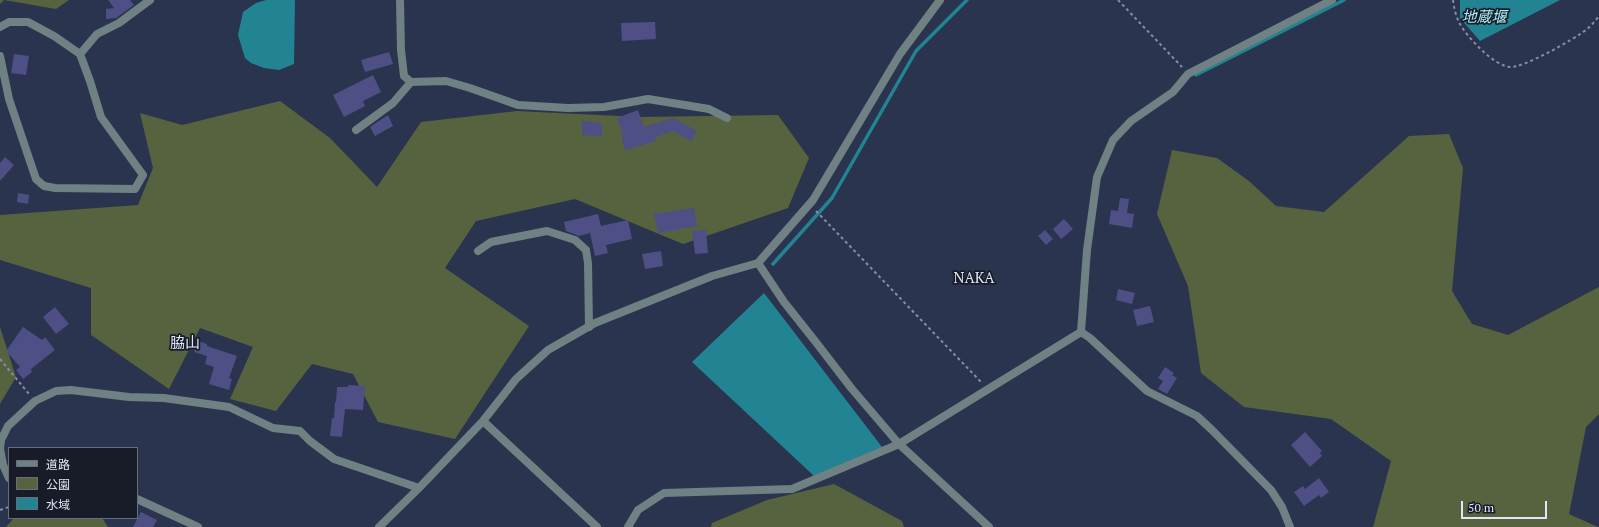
<!DOCTYPE html>
<meta charset="utf-8">
<style>
body{margin:0}
#map{position:relative;width:1599px;height:527px;overflow:hidden;background:#2a344e;font-family:"PT Serif","Noto Sans JP",serif}
canvas{display:block}
.legend{position:absolute;left:8px;top:447px;width:130px;height:72px;box-sizing:border-box;background:#181c28;border:1px solid #686d7b;margin:0;padding:5px 7px;list-style:none;font-size:12px;color:#e0e7f8}
.legend li{display:flex;align-items:center;gap:8px;height:20px}
.legend b{width:20px;border:1px solid #686d7b}
.scale{position:absolute;left:1461px;top:501px;width:86px;height:18px;box-sizing:border-box;border:2px solid #e0e7f8;border-top:0;padding-left:5px;font-size:12px;line-height:14px;white-space:nowrap;color:#e0e7f8;-webkit-text-stroke:3px #181c28;paint-order:stroke}
</style>
<div id="map">
<canvas width="1599" height="527"></canvas>
<ul class="legend">
<li><b style="height:5px;background:#6f8182"></b>道路</li>
<li><b style="height:11px;background:#57633f"></b>公園</li>
<li><b style="height:11px;background:#228492"></b>水域</li>
</ul>
<div class="scale">50 m</div>
</div>
<script>
const context = document.querySelector('canvas').getContext('2d');
context.lineJoin = 'round';
function fillPath(path, color) {
  context.fillStyle = color;
  context.fill(path, 'evenodd');
}
function trace(path, color, width, dash) {
  context.strokeStyle = color;
  context.lineWidth = width;
  context.lineCap = dash ? 'butt' : 'round';
  context.setLineDash(dash || []);
  context.stroke(path);
}
function label(font, color, halo, rows, align = 'center') {
  context.font = font + ' "PT Serif","Noto Sans JP",serif';
  context.lineWidth = 3.5;
  context.setLineDash([]);
  context.textBaseline = 'middle';
  context.strokeStyle = halo;
  context.fillStyle = color;
  for (const [text, x, y, turn = 0] of rows) {
    context.save();
    context.translate(x, y);
    context.rotate((+turn || 0) * Math.PI / 180);
    context.textAlign = isNaN(turn) ? turn : align;
    if (halo) context.strokeText(text, 0, 0);
    context.fillText(text, 0, 0);
    context.restore();
  }
}
fillPath(new Path2D(`
 M0 0H69L56 9 4 0 0 4Z
 M280 101 330 138 377 187 421 122 517 111 639 117 778 115 809 158 788 208 683 244 575 199 476 221 445 268 529 326 455 439 378 422 353 374 312 364 276 411 230 399 253 347 200 328 169 389 91 335V288L0 260V215L138 205 153 168 140 113 182 125Z
 M1449 134 1463 168 1452 291 1472 324 1508 335 1599 287V414L1586 427 1569 514 1598 527H1373L1391 461 1331 419 1244 407 1201 373 1188 286 1157 214 1172 150 1217 158 1249 181 1276 206 1324 212 1409 136Z
 M0 327 16 377 0 404Z
 M834 484 902 521 904 527H711L712 523 767 500Z
 M14 518H102L108 527H6Z`), '#57633f');
fillPath(new Path2D(`
 M266 0H295L294 64 279 70 264 68 251 63 245 58 238 35 243 12 256 3Z
 M1460 0H1560L1480 41 1460 18Z
 M764 293 882 447 814 476 692 362Z`), '#228492');
trace(new Path2D(`
 M1196 75 1344 0
 M773 264 832 198 916 51 967 0`), '#228492', 3.5);
fillPath(new Path2D(`
 M108 0H130L134 5 116 18 106 19V9L114 8Z
 M655 22 656 39 622 41 621 23Z
 M389 52 393 64 365 72 361 60Z
 M14 54 29 56 26 75 11 73Z
 M373 75 381 92 363 101 365 106 344 117 333 95Z
 M638 110 644 127 673 118 697 131 691 141 673 131 655 137 656 141 625 150 621 134H623L617 118Z
 M388 115 393 126 375 136 370 127Z
 M582 121 602 123V136L582 135Z
 M5 157 14 165 0 181V163Z
 M18 193 29 195 28 204 17 202Z
 M1120 198 1129 199 1127 213 1134 214 1132 228 1109 224 1111 210 1118 211Z
 M694 208 697 226 658 233 654 214Z
 M598 214 601 226 628 220 632 239 606 245 608 253 595 256 590 233 579 236 566 231 564 222Z
 M1064 219 1073 229 1061 239 1053 229Z
 M706 230 708 253 695 254 692 231Z
 M1045 230 1053 239 1046 245 1038 236Z
 M661 251 663 266 645 269 642 254Z
 M1118 289 1135 293 1132 304 1116 300Z
 M1150 306 1154 322 1137 326 1133 310Z
 M55 307 69 324 56 334 43 317Z
 M23 327 42 340 45 337 55 350 31 369 32 372 23 379 16 370 20 367 6 351Z
 M198 341 207 344V346L237 356 229 378 232 379 229 390 209 384 214 367 205 364 207 356 194 352Z
 M1165 367 1174 373 1172 375 1177 378 1167 394 1158 389 1163 381 1158 378Z
 M348 385 365 386 363 410 345 409 342 437 330 436 332 418H334L335 402H336L337 387H348Z
 M1305 432 1322 451 1320 453 1322 456 1310 467 1291 445Z
 M1319 478 1329 492 1321 498 1319 495 1304 506 1294 492 1303 486 1305 489Z
 M141 512 157 520 153 527H133Z`), '#4d4f85');
trace(new Path2D(`
 M1118 0 1182 67
 M1453 0C1454 8 1456 17 1460 24 1467 37 1494 66 1510 67 1524 68 1574 39 1586 30 1591 26 1595 21 1599 16
 M816 211 982 383
 M0 359 29 394
 M0 510 9 507`), '#868ea4', 2, [3, 3]);
trace(new Path2D(`
 M400 0 401 50 404 76 411 82 446 81 470 88 518 105 568 108 604 107 648 99 709 109 727 118
 M0 27 9 22H28L54 36 80 54 90 81 101 117 143 175 135 189 55 188 44 186 36 179 9 99 0 56
 M80 54 97 34 119 23 150 0
 M356 130 393 103 411 82
 M478 251 491 242 547 231 575 240 586 250 588 263 589 327
 M758 263 784 302 815 341 852 389 899 444 989 527
 M1081 332 1087 250 1097 177 1113 140 1131 121 1173 92 1188 74 1332 0
 M1081 332 1090 338 1147 391 1197 416 1212 430 1271 490 1282 507 1290 527
 M483 421 597 527
 M9 478 3 465 0 449 1 440 8 426 35 401 56 391 71 390 129 397 164 398 229 407 273 428 300 431 310 441 334 459 419 488
 M137 499 198 527
 M379 527 419 488 483 421 516 379 548 350 595 323 712 276 758 263 813 200 900 54 940 0
 M628 527 638 510 664 493 792 489 899 444 1081 332`), '#6f8182', 8);
label('italic 15px', '#a9effb', '#181c28', [
 ["地蔵堰",1484,18]
]);
label('15px', '#e0e7f8', '#181c28', [
 ["NAKA",974,279],
 ["脇山",185,344]
]);
</script>
